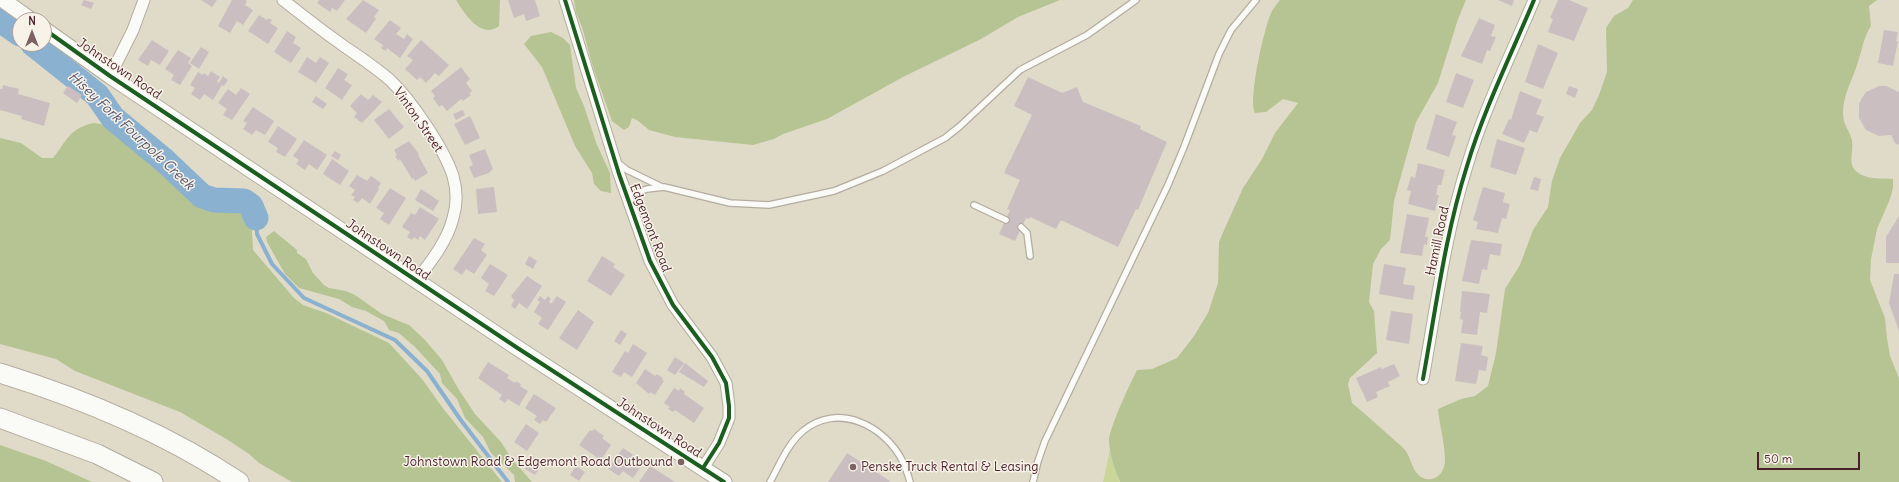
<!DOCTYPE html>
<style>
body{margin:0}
#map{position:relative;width:1899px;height:482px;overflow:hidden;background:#e0dbc8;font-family:Delius,sans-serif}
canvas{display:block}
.north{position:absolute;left:12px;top:12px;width:40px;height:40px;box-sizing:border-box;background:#f7f3e8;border:1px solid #b29e9c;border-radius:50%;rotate:0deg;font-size:11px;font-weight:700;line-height:16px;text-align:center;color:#4a1f2b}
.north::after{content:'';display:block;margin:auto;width:14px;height:18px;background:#7e6162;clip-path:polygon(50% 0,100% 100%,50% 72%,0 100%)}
.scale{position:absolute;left:1757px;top:452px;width:103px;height:18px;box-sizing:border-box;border:2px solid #4a1f2b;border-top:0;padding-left:5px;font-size:12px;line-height:14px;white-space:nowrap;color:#4a1f2b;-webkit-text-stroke:3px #f7f3e8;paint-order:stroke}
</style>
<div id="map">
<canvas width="1899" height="482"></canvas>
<div class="north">N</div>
<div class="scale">50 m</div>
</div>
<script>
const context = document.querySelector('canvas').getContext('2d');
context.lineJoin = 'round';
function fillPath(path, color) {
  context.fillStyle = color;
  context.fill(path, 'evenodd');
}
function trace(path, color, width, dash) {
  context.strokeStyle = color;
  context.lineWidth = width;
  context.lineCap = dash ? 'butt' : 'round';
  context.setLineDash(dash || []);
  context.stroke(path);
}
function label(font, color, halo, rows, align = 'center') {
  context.font = font + ' Delius,sans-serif';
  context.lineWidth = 3;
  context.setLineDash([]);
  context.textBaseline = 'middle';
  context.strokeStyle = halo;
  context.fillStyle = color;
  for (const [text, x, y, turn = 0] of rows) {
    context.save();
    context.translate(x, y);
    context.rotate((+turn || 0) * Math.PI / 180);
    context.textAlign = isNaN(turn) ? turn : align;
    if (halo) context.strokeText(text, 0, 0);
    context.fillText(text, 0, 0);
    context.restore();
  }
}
fillPath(new Path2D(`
 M1110 450 1119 481 1120 482H1103Z`), '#cad59a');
fillPath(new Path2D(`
 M456 0H500L499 26C481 40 464 13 456 0Z
 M574 0H1060L1018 17 981 39 903 77 827 119 783 134 774 139 753 145 675 137 649 130 637 120 632 118 629 127 624 130 612 121 593 67 582 27 576 13Z
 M1280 0H1466L1458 19 1438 83 1416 122 1394 201 1390 240 1381 249 1373 264 1369 302 1374 311 1377 353 1350 378 1348 384 1352 403C1366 415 1379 426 1392 438 1396 442 1402 446 1405 450 1412 459 1412 473 1423 478 1433 482 1441 476 1444 467 1448 456 1439 423 1438 409L1461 399 1475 396 1488 386 1496 353 1505 289 1520 265 1533 230 1548 207 1552 181 1560 158 1580 123 1592 110 1599 95 1607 72 1606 28 1614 16 1628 8 1633 0H1877L1869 6 1871 26C1863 38 1862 51 1857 65 1851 83 1840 101 1844 121 1846 128 1851 134 1852 141 1854 152 1847 164 1857 172 1866 180 1882 178 1893 179V188L1890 199 1877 229 1871 259 1870 280 1885 318 1887 338 1890 356 1899 378V482H1120C1115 470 1109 453 1109 440 1110 426 1130 384 1137 370L1152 369 1177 358 1194 336 1208 313 1218 283 1219 242 1225 228 1243 188 1262 159 1275 133 1298 103 1283 99 1266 112 1255 113C1248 99 1264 29 1271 13 1273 8 1277 4 1280 0Z
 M551 32 563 38 570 45 576 88 584 106 597 145 610 173 611 193 601 191 594 184 592 173 575 146 542 67 524 44 531 36Z
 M94 123C135 127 170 180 202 203 215 213 236 203 251 215L253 250 294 298 303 305 326 313 389 343 422 379 442 407 502 482H292L259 463 249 454 228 440 180 412 75 371 56 359 0 344V138L21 143 42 158H53C67 141 69 128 94 123Z
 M274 231 297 250V253L306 259 313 273 324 285 329 288 346 291 355 295 382 314 409 325 425 340 442 360 459 390 475 414 501 442 512 459 532 482H515L514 475 491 453 483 437 465 418 457 399 442 383 440 374 415 347 399 333 389 330 384 321 366 311 352 307 339 299 299 288 285 274 267 242 266 237Z
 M0 445 46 461 92 482H0Z`), '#b5c492');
trace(new Path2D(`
 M256 218 257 234 272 264 304 298 395 340 427 371 460 419 508 482`), '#8ab1d0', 4);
trace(new Path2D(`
 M0 20 20 34
 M33 44 97 95 113 118 165 161 202 196 214 200 244 201 251 206 256 218`), '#8ab1d0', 25);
fillPath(new Path2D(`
 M84 0 94 3 91 9 81 5Z
 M201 0H217L212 7Z
 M232 0H245L247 1 245 5 253 10 243 25 237 21 230 33 218 26Z
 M319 0H345L337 11 332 8 330 12 317 3Z
 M363 0 379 10 374 17 376 19 366 33 346 19Z
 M508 0H535L540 16 526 21 524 14 514 18Z
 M1498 0H1514L1512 6Z
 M1558 0H1569L1588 8 1574 41 1548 32 1553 19 1550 18Z
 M259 15 267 20 268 18 272 20 270 23 278 28 268 44 248 31Z
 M1479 18 1495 25 1491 36 1496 37 1490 51 1487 50 1482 64 1461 56Z
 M390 20 401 28 396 34 404 39 407 34 413 39 400 58 387 48 386 51 381 48 383 45 374 39Z
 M1884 30 1898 32 1896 41H1898L1893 66 1878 63Z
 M287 31 296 37 293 43 301 48 291 63 274 52Z
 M152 40 169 51 160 65 151 60 148 66 138 60Z
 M421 40 449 65 439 76 435 73 426 83 420 77 417 80 405 69 413 60 407 56Z
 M1538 44 1558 53 1543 89 1525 82Z
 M201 47 209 52 199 69 190 63Z
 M178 50 191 58 188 63 192 66 180 85 171 80 174 75 165 69Z
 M307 57 316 63 320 57 329 63 316 83 298 72Z
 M461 67 470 79 466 83 472 91 469 93 471 95 463 101 461 99 447 111 442 105 439 107 433 98 435 96 431 91Z
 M338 68 348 74 344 80 352 85 342 100 325 88Z
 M211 71 220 77 217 81 219 83 223 76 228 80 224 86 222 85 213 100 204 94 200 100 191 94 195 88 190 85 198 72 203 75 204 73 208 76Z
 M1456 73 1474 80 1463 108 1446 102Z
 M1028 77 1062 93 1077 87 1083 102 1141 126 1140 129 1167 142 1138 210 1136 209 1118 247 1061 220 1056 229 1030 217 1029 219 1026 218 1015 241 999 234 1010 210 1007 209 1020 180 1004 173 1032 115 1014 106Z
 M3 85 19 89 18 94 50 103 44 126 21 119 22 116 0 110V89H2Z
 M68 86 82 95 77 103 63 93Z
 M1569 86 1578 89 1575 98 1566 94Z
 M1879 86H1886L1899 92V145L1895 143 1891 135 1879 136 1866 130 1859 118V104L1862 98 1866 92Z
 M241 88 250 94 232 120 223 115 227 109 218 103 228 89 236 95Z
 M1520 91 1542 100 1536 114 1544 117 1537 133 1530 130 1524 143 1502 134 1509 119 1511 120Z
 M361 94 368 100 373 95 382 102 362 123 354 117 357 113 350 106Z
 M316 96 327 104 323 109 312 102Z
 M253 107 274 121 265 135 256 130 252 135 243 129 247 123 243 121Z
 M389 109 404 127 389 139 374 120Z
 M463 110 465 115 456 120 453 114Z
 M1436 114 1457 122 1452 135 1456 136 1449 157 1426 149Z
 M470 116 480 138 465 145 454 124Z
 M278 126 297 139 285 157 276 152 278 148 268 142Z
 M1497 139 1525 148 1516 175 1490 167Z
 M304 140 327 155 317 170 309 164 305 170 296 164 299 160 293 156Z
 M409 141 419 154 418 155 428 173 415 181 413 178 412 179 400 159 398 161 395 156 397 155 394 150Z
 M485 149 493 169 489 173 474 178 469 167 473 165 469 155Z
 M335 151 341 155 338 160 331 156Z
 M332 159 349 171 340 185 323 174Z
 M1418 163 1445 170 1441 185H1438L1436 195H1439L1435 211 1408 204 1411 191 1407 190 1411 176 1415 178Z
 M357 175 367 181 371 176 381 183 378 188 379 189 370 204 362 198 358 203 353 200 355 197 351 195 355 190 349 186Z
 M1534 177 1541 179 1538 191 1530 189Z
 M494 187 497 212 478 214 476 189Z
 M1483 187 1505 193 1503 202 1510 204 1506 219 1502 218 1498 233 1476 229 1478 222 1473 220Z
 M390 188 406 198 389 225 380 219 384 213 376 208Z
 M421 189 439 201 433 211 415 200Z
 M420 207 439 219 425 240 420 236 418 240 414 237 412 240 407 237 410 232 402 227 411 213 415 215Z
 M1407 214 1429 218 1425 237H1428L1427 245 1424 244 1422 256 1400 253Z
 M1899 216V263H1886V237Z
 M474 238 485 244 481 250 487 255 474 274 466 269 462 275 453 269Z
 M1471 240 1502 244 1500 256 1490 254 1487 270 1482 269 1479 284 1462 281Z
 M529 256 537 261 533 269 525 264Z
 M602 256 615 264 613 267 625 275 611 296 587 281Z
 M490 264 508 275 494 296 485 291 489 284 481 278Z
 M1384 264 1406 268 1403 284 1415 286 1413 300 1379 294Z
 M1894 274H1899V331L1889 303Z
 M527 276 542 286 527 309 519 303 515 309 511 306 514 300 511 296Z
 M1462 291 1490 294 1487 313 1480 312 1477 335 1461 333 1463 320 1460 319 1461 312H1460Z
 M540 296 545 300 548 296 551 299 549 302 551 304 557 296 566 302 548 330 538 324 542 318 534 312 540 302 537 300Z
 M578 310 594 322 577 350 559 338Z
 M1391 311 1413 314 1409 344 1386 340Z
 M621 330 627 334 620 345 614 341Z
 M1461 343 1483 346 1481 355 1488 357 1486 371 1479 370 1476 384 1455 381Z
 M633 344 647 353 632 377 624 372 621 377 612 372 625 351 628 353Z
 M675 357 684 363 675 375 667 370Z
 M488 362 509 375 507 378 515 383 516 381 521 384 520 386 528 391 519 406 508 399 505 403 499 399 502 395 478 378Z
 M685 363 708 381 704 387 679 372Z
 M1394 364 1400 376 1388 382 1390 386 1376 392 1378 397 1367 402 1356 378 1381 367 1382 369Z
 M645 369 655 376 657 374 663 378 662 380 664 381 655 395 650 392 649 394 636 383Z
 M674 388 679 391 680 388 685 392 684 394 704 408 694 423 675 410 673 412 668 409 670 407 664 403Z
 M534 394 556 408 546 422 543 420 540 424 534 420 537 416 525 408Z
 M526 424 539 433 527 451 514 442Z
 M594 429 604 436 602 438 611 445 601 460 579 445 590 430 592 431Z
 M623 448 644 462 633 478 623 471 619 476 608 469Z
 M847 453 890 481 889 482H828Z
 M533 457 543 463 535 475 525 469Z
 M576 466 585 472 579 481 570 475Z
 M650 466 675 482H639Z`), '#cbbec0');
const lane = new Path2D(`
 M617 162 627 170 662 187
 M627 196 647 189 664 187 730 203 769 205 834 191 883 171 945 138 959 127 1020 70 1087 35 1136 0
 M974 205 1006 220
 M1021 227 1027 233 1030 256
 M770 482C779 466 788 443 803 431 837 402 885 425 903 462 906 468 908 475 910 482
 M1033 482 1038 461 1045 441 1168 185 1184 147 1219 54 1231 30 1256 0`);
const street = new Path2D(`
 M283 0C302 15 321 30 341 44 358 56 374 66 390 80 411 100 444 148 453 176 457 190 457 205 453 218 448 240 430 263 416 281
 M565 0 619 174 650 261 673 305 712 357 726 383 729 406V418L719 443 703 468
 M110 76 133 30 144 0
 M1423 379C1436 308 1445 235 1467 166 1484 109 1511 55 1534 0`);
const secondary = new Path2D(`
 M3 0 31 20
 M44 29 110 76 516 347 724 482`);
const highway = new Path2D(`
 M0 373C84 399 166 433 239 482
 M0 418 97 454 153 482`);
trace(lane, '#b3aca0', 8);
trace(street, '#b3aca0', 13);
trace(secondary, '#b3aca0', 17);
trace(highway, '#b3aca0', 21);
trace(lane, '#fafaf7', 5.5);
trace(street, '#fafaf7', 11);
trace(secondary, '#fafaf7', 15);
trace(highway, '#fafaf7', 19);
trace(new Path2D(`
 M565 0 619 174 650 261 673 305 712 357 726 383 729 406V418L719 443 703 468
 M44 29 110 76 516 347 724 482
 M1423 379C1436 308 1445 235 1467 166 1484 109 1511 55 1534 0`), '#1b5e20', 4);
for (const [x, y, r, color] of [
 [681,462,4,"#7e6162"],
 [853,467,4,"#7e6162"]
]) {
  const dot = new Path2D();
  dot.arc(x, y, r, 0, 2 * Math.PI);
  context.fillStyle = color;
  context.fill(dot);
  trace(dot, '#f7f3e8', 1.5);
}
label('13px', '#4a1f2b', '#f7f3e8', [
 ["Johnstown Road",119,69,34],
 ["Vinton Street",418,120,55],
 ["Edgemont Road",650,228,69],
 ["Hamill Road",1438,241,-78],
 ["Johnstown Road",388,250,34],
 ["Johnstown Road",659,428,33]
]);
label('13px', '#4a1f2b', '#f7f3e8', [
 ["Johnstown Road & Edgemont Road Outbound",673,462],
 ["Penske Truck Rental & Leasing",861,467,"left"]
], 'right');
label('italic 14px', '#55526f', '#f7f3e8', [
 ["Hisey Fork Fourpole Creek",131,131,43]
]);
</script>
